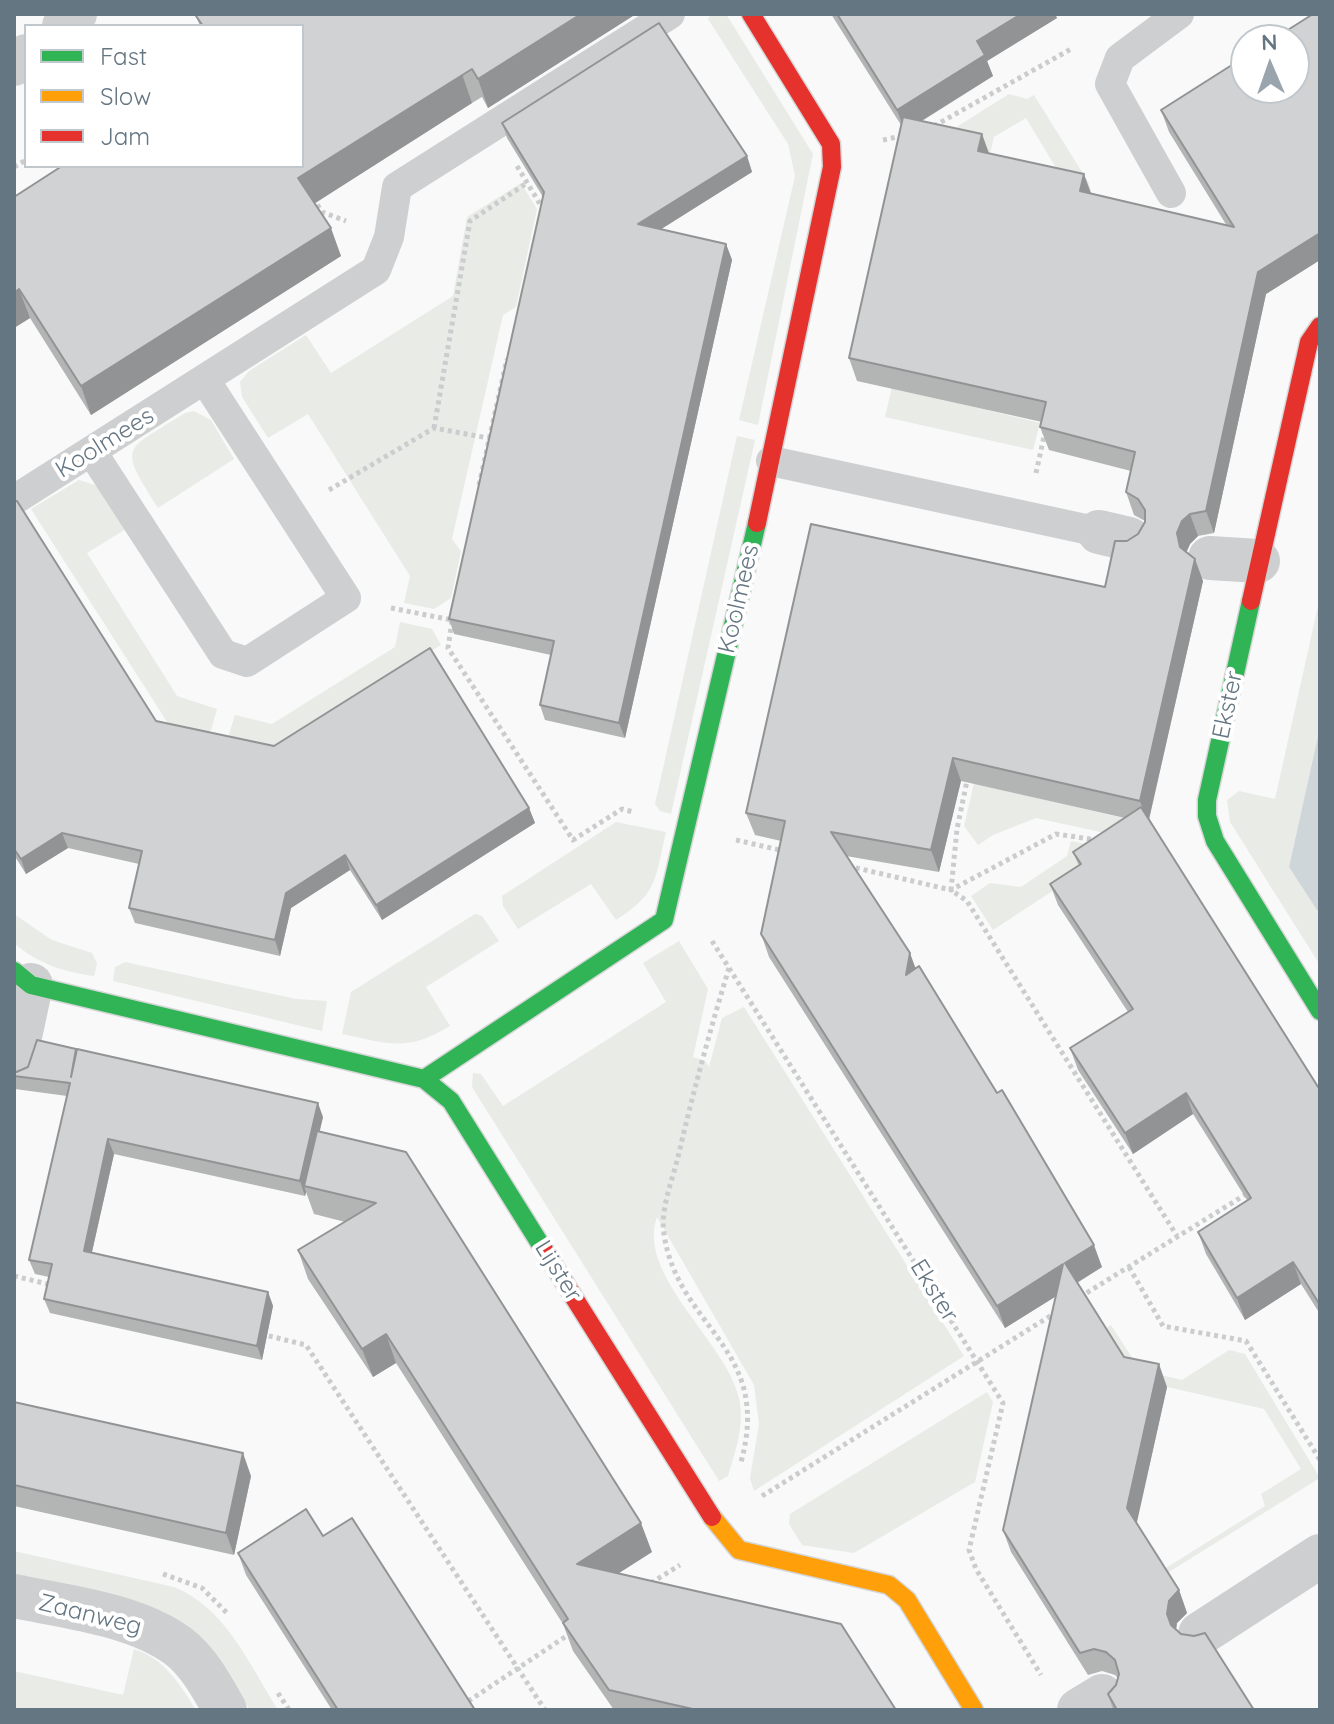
<!DOCTYPE html>
<style>
body{margin:0}
#map{position:relative;width:1334px;height:1724px;overflow:hidden;background:#f9f9f9;font-family:Quicksand,sans-serif}
canvas{display:block}
.frame{position:absolute;inset:0;border:16px solid #657683;pointer-events:none}
.legend{position:absolute;left:24px;top:24px;width:280px;height:144px;box-sizing:border-box;background:#fff;border:2px solid #c1c8cd;margin:0;padding:10px 14px;list-style:none;font-size:24px;color:#657683}
.legend li{display:flex;align-items:center;gap:16px;height:40px}
.legend b{width:40px;border:2px solid #c1c8cd}
.north{position:absolute;left:1230px;top:24px;width:80px;height:80px;box-sizing:border-box;background:#fff;border:2px solid #c1c8cd;border-radius:50%;rotate:358deg;font-size:22px;font-weight:700;line-height:32px;text-align:center;color:#657683}
.north::after{content:'';display:block;margin:auto;width:28px;height:36px;background:#99a4ac;clip-path:polygon(50% 0,100% 100%,50% 72%,0 100%)}
</style>
<div id="map">
<canvas width="1334" height="1724"></canvas>
<div class="frame"></div>
<ul class="legend">
<li><b style="height:10px;background:#30b455"></b>Fast</li>
<li><b style="height:10px;background:#ff9f0a"></b>Slow</li>
<li><b style="height:10px;background:#e5322d"></b>Jam</li>
</ul>
<div class="north">N</div>
</div>
<script>
const context = document.querySelector('canvas').getContext('2d');
context.lineJoin = 'round';
function fillPath(path, color) {
  context.fillStyle = color;
  context.fill(path, 'evenodd');
}
function trace(path, color, width, dash) {
  context.strokeStyle = color;
  context.lineWidth = width;
  context.lineCap = dash ? 'butt' : 'round';
  context.setLineDash(dash || []);
  context.stroke(path);
}
function label(font, color, halo, rows, align = 'center') {
  context.font = font + ' Quicksand,sans-serif';
  context.lineWidth = 8;
  context.setLineDash([]);
  context.textBaseline = 'middle';
  context.strokeStyle = halo;
  context.fillStyle = color;
  for (const [text, x, y, turn = 0] of rows) {
    context.save();
    context.translate(x, y);
    context.rotate((+turn || 0) * Math.PI / 180);
    context.textAlign = isNaN(turn) ? turn : align;
    if (halo) context.strokeText(text, 0, 0);
    context.fillText(text, 0, 0);
    context.restore();
  }
}
fillPath(new Path2D(`
 M711 14H726L813 154 758 425 739 420 795 176 788 144 708 19Z
 M1009 94 1027 99 1034 95 1089 183 1092 195 1070 191 1026 118 994 137 989 157 952 149 958 126Z
 M521 183 537 209 516 307 503 315 452 539 461 551 451 598 434 609 404 603 410 576 308 414 268 438 242 397 240 382 249 371 306 335 331 373 453 296 467 217Z
 M892 387 1040 423 1033 450 885 417Z
 M194 411 211 420 234 459 158 508C117 443 124 452 185 413Z
 M737 436 755 440 671 814 660 811 655 804Z
 M79 480 98 486 126 529 87 553 177 696 217 709 211 730 206 733 169 725 31 509Z
 M1320 597V727L1289 867 1320 915V965L1230 822 1227 800 1239 791 1275 799Z
 M400 622 432 629 441 645 278 748 232 739 229 734 235 715 272 724 395 647Z
 M974 783 1136 821 1114 835 1036 818 993 835 978 845 964 826Z
 M616 822 666 832C655 878 659 893 616 920L591 884 518 929 503 906 502 896Z
 M1071 841 1115 850 993 930 971 896 990 883 1021 887 1067 856Z
 M14 914 52 940 92 953 97 964 94 976C64 972 38 964 14 943Z
 M475 914 482 916 499 941 426 987 450 1026C407 1052 389 1044 342 1034L351 992Z
 M679 941 708 989 693 1057 705 1061 709 1067 722 1018 744 1007 964 1356 754 1491 750 1478 759 1424 754 1385 657 1217C635 1276 731 1345 740 1403 744 1428 735 1452 728 1476L719 1481 472 1087 473 1073 481 1074 503 1106 666 1002 643 963Z
 M125 962 296 999 327 1001 322 1031 113 981 115 967Z
 M1111 1325 1140 1370 1182 1380 1229 1350 1245 1354 1320 1478 1164 1575 1161 1571 1265 1506 1261 1494 1301 1469 1264 1409 1132 1379 1102 1331Z
 M987 1392 993 1402 975 1482 854 1553 802 1545 789 1524 790 1514Z
 M14 1551 174 1587C226 1608 249 1664 278 1710H250L234 1684 14 1576Z
 M134 1649C164 1658 180 1684 196 1710H14V1671L123 1695Z`), '#e8ebe6');
fillPath(new Path2D(`
 M1320 727V915L1289 867Z`), '#ced6d9');
const fast = new Path2D(`
 M1251 601 1207 800V816L1215 841 1320 1011
 M14 971 31 985 424 1079 451 1101 544 1250
 M424 1079 664 920 757 523`);
const slow = new Path2D(`
 M712 1517 739 1550 889 1585 907 1600 974 1710`);
const jam = new Path2D(`
 M751 14 831 144 832 167 757 523
 M1251 601 1309 342 1320 326
 M544 1250 712 1517`);
trace(fast, '#d5d6d7', 21);
trace(slow, '#d5d6d7', 21);
trace(jam, '#d5d6d7', 21);
trace(new Path2D(`
 M934 126 1071 49
 M883 140 905 135
 M517 166 543 209
 M14 167 26 160
 M313 198 322 212 346 221
 M434 428 470 221 527 183
 M1036 473 1045 432
 M479 485 507 359
 M329 490 434 428 488 438
 M391 608 452 620 453 617
 M452 621 448 648 573 840 622 809 633 812
 M968 776 957 829 951 890 967 901 1177 1236
 M736 840 784 851
 M848 866 951 890 1056 834 1097 840
 M712 941 1003 1403 969 1550 976 1569 1041 1675
 M729 968C710 1030 693 1093 678 1157 672 1181 660 1210 664 1234 678 1329 773 1347 741 1462
 M1129 1267 1163 1326 1246 1341 1320 1460
 M14 1276 52 1285
 M1080 1297 1248 1193
 M261 1334 306 1345 545 1710
 M762 1496 1055 1313
 M163 1574 202 1588 228 1614
 M651 1583 680 1565
 M278 1693 289 1710
 M455 1710 571 1633`), '#cbcccd', 5, [4, 4]);
trace(new Path2D(`
 M1171 193 1110 84 1120 58 1179 14
 M92 452 223 654 247 662 346 598 205 380
 M771 461 1099 532
 M14 500 376 270 389 237 397 187 670 14`), '#cecfd0', 30);
trace(new Path2D(`
 M64 26 75 14
 M14 64 26 56
 M1099 532 1129 539
 M1210 558 1258 561
 M14 1065 31 985
 M14 1596C67 1607 134 1614 178 1646 199 1662 212 1687 225 1710
 M1200 1634 1320 1556
 M1079 1710 1102 1696`), '#cecfd0', 44);
trace(fast, '#30b455', 18);
trace(slow, '#ff9f0a', 18);
trace(jam, '#e5322d', 18);
fillPath(new Path2D(`
 M199 14H636L488 108 482 97 472 103 315 203 341 256 91 415 30 318 14 328V197L302 26H200L196 16Z
 M831 14H1055L1057 18 987 61 993 76 922 121 989 153 1091 193 1227 226 1169 132 1161 110 1320 14V260L1266 294 1214 533 1198 536 1190 544 1186 552 1203 581 1149 820 1320 1090V1314L1301 1284 1245 1320 1206 1254 1198 1232 1247 1200 1193 1114 1133 1154 1078 1070 1070 1048 1128 1012 1058 905 1050 884 1079 866 1073 852 1125 818 961 781 939 872 846 856 1102 1267 1077 1283 1124 1357 1167 1387 1136 1524 1179 1590 1187 1613 1177 1623 1176 1630 1254 1710H1113L1108 1694 1116 1685 1118 1678 1115 1675 1102 1671 1088 1675 1011 1552 1003 1530 1056 1296 1005 1328 769 957 761 934 781 841 755 835 746 813 1105 587 1127 541 1138 534 1145 521 1134 515 1126 492 1131 471 1049 450 1040 427 1042 422 857 381 849 358 901 125Z
 M502 123 747 156 752 172 660 229 726 244 732 260 625 738 545 720 540 705 551 655 454 634 449 619 543 197 507 138Z
 M14 501 156 721 529 808 535 823 382 920 350 870 291 908 280 956 135 923 129 908 139 864 68 848 26 874 14 855Z
 M77 1051 323 1117 319 1132 652 1552 618 1573 896 1710H614L573 1651 563 1624 396 1363 373 1377 308 1279 298 1250 345 1222 314 1214 306 1192 305 1196 114 1154 92 1252 268 1292 273 1306 262 1360 50 1313 44 1299 49 1277 35 1274 29 1260 67 1096 15 1089 14 1073Z
 M14 1402 251 1476 234 1555 14 1506Z
 M323 1536 475 1710H332L246 1575 238 1553Z`), '#b3b5b5');
fillPath(new Path2D(`
 M581 14H636L488 108 478 79Z
 M1021 14H1055L1057 18 987 61 993 76 905 131 897 110 977 41Z
 M462 74 472 103 309 207 298 178Z
 M982 134 990 156 978 151Z
 M747 156 752 172 644 240 638 224Z
 M1084 174 1092 196 1080 191Z
 M331 228 341 256 91 415 81 386Z
 M1320 233V260L1266 294 1214 533 1206 511 1258 272Z
 M726 244 732 260 625 738 619 723Z
 M19 289 30 318 14 328V293Z
 M1190 514 1198 536 1190 544 1185 556 1180 547 1177 533 1182 521Z
 M1195 559 1203 581 1148 823 1140 801Z
 M953 758 961 781 939 872 931 850Z
 M529 808 535 823 382 920 376 905Z
 M62 833 68 848 26 874 21 859Z
 M345 855 350 870 291 908 280 956 275 940 286 893Z
 M910 953 918 975H906Z
 M1186 1093 1193 1114 1133 1154 1125 1133Z
 M318 1103 323 1117 307 1187 304 1186 306 1192 305 1196 300 1181Z
 M108 1139 114 1154 89 1265 84 1251Z
 M1094 1245 1102 1267 1073 1285 1065 1263Z
 M1293 1262 1301 1284 1245 1320 1237 1298Z
 M1063 1264 1071 1287 1005 1328 997 1306Z
 M268 1292 273 1306 262 1360 257 1346Z
 M386 1334 396 1363 373 1377 362 1349Z
 M1159 1364 1167 1387 1135 1531 1127 1508Z
 M243 1453 251 1476 234 1555 226 1533Z
 M641 1523 652 1552 588 1593 577 1564Z
 M1179 1590 1187 1613 1177 1623 1175 1636 1167 1614 1169 1601Z`), '#929394');
const building = new Path2D(`
 M199 14H581L478 79 472 69 298 178 331 228 81 386 19 289 14 293V197L62 166H302V26H203L196 16Z
 M837 14H1021L977 41 985 55 897 110Z
 M1313 14H1320V233L1258 272 1206 511 1190 514 1182 521 1177 533 1180 547 1195 559 1140 801 953 758 931 850 831 832 910 953 906 975 919 966 997 1093 1002 1090 1094 1245 1065 1263 1124 1357 1159 1364 1127 1508 1179 1590 1169 1601 1167 1614 1171 1625 1181 1634 1194 1636 1205 1633 1254 1710H1117L1108 1694 1116 1685 1119 1674 1115 1660 1106 1652 1094 1649 1080 1653 1003 1530 1063 1264 997 1306 761 934 785 821 746 813 811 524 1105 587 1115 541H1127L1138 534 1145 522V510L1138 499 1126 492 1135 452 1040 427 1046 402 849 358 903 117 982 134 978 151 1084 174 1080 191 1234 227 1161 110 1246 56V88H1294V40H1272Z
 M659 23 747 156 638 224 726 244 619 723 540 705 554 641 449 619 544 192 502 123Z
 M14 501H17L156 721 274 746 430 648 529 808 376 905 345 855 286 893 275 940 129 908 142 851 62 833 21 859 14 849Z
 M1141 807 1320 1090V1305L1293 1262 1237 1298 1198 1232 1251 1198 1186 1093 1125 1133 1070 1048 1133 1009 1050 884 1081 864 1073 852Z
 M37 1040 76 1049 71 1077 77 1049 318 1103 300 1181 108 1139 84 1251 268 1292 257 1346 44 1299 52 1264 29 1260 70 1083 14 1076V1073L28 1067Z
 M317 1131 406 1152 641 1523 577 1564 841 1624 896 1710H697L609 1690 563 1623 568 1619 386 1334 362 1349 298 1250 376 1203 304 1186Z
 M14 1402 243 1453 226 1533 14 1485Z
 M306 1509 323 1536 352 1518 475 1710H338L238 1553Z`);
fillPath(building, '#d0d2d3');
trace(building, '#929394', 2);
label('24px', '#657683', '#fff', [
 ["Koolmees",105,443,-32],
 ["Koolmees",739,599,-77],
 ["Ekster",1228,705,-78],
 ["Lijster",558,1271,58],
 ["Ekster",934,1291,58],
 ["Zaanweg",90,1615,14]
]);
</script>
